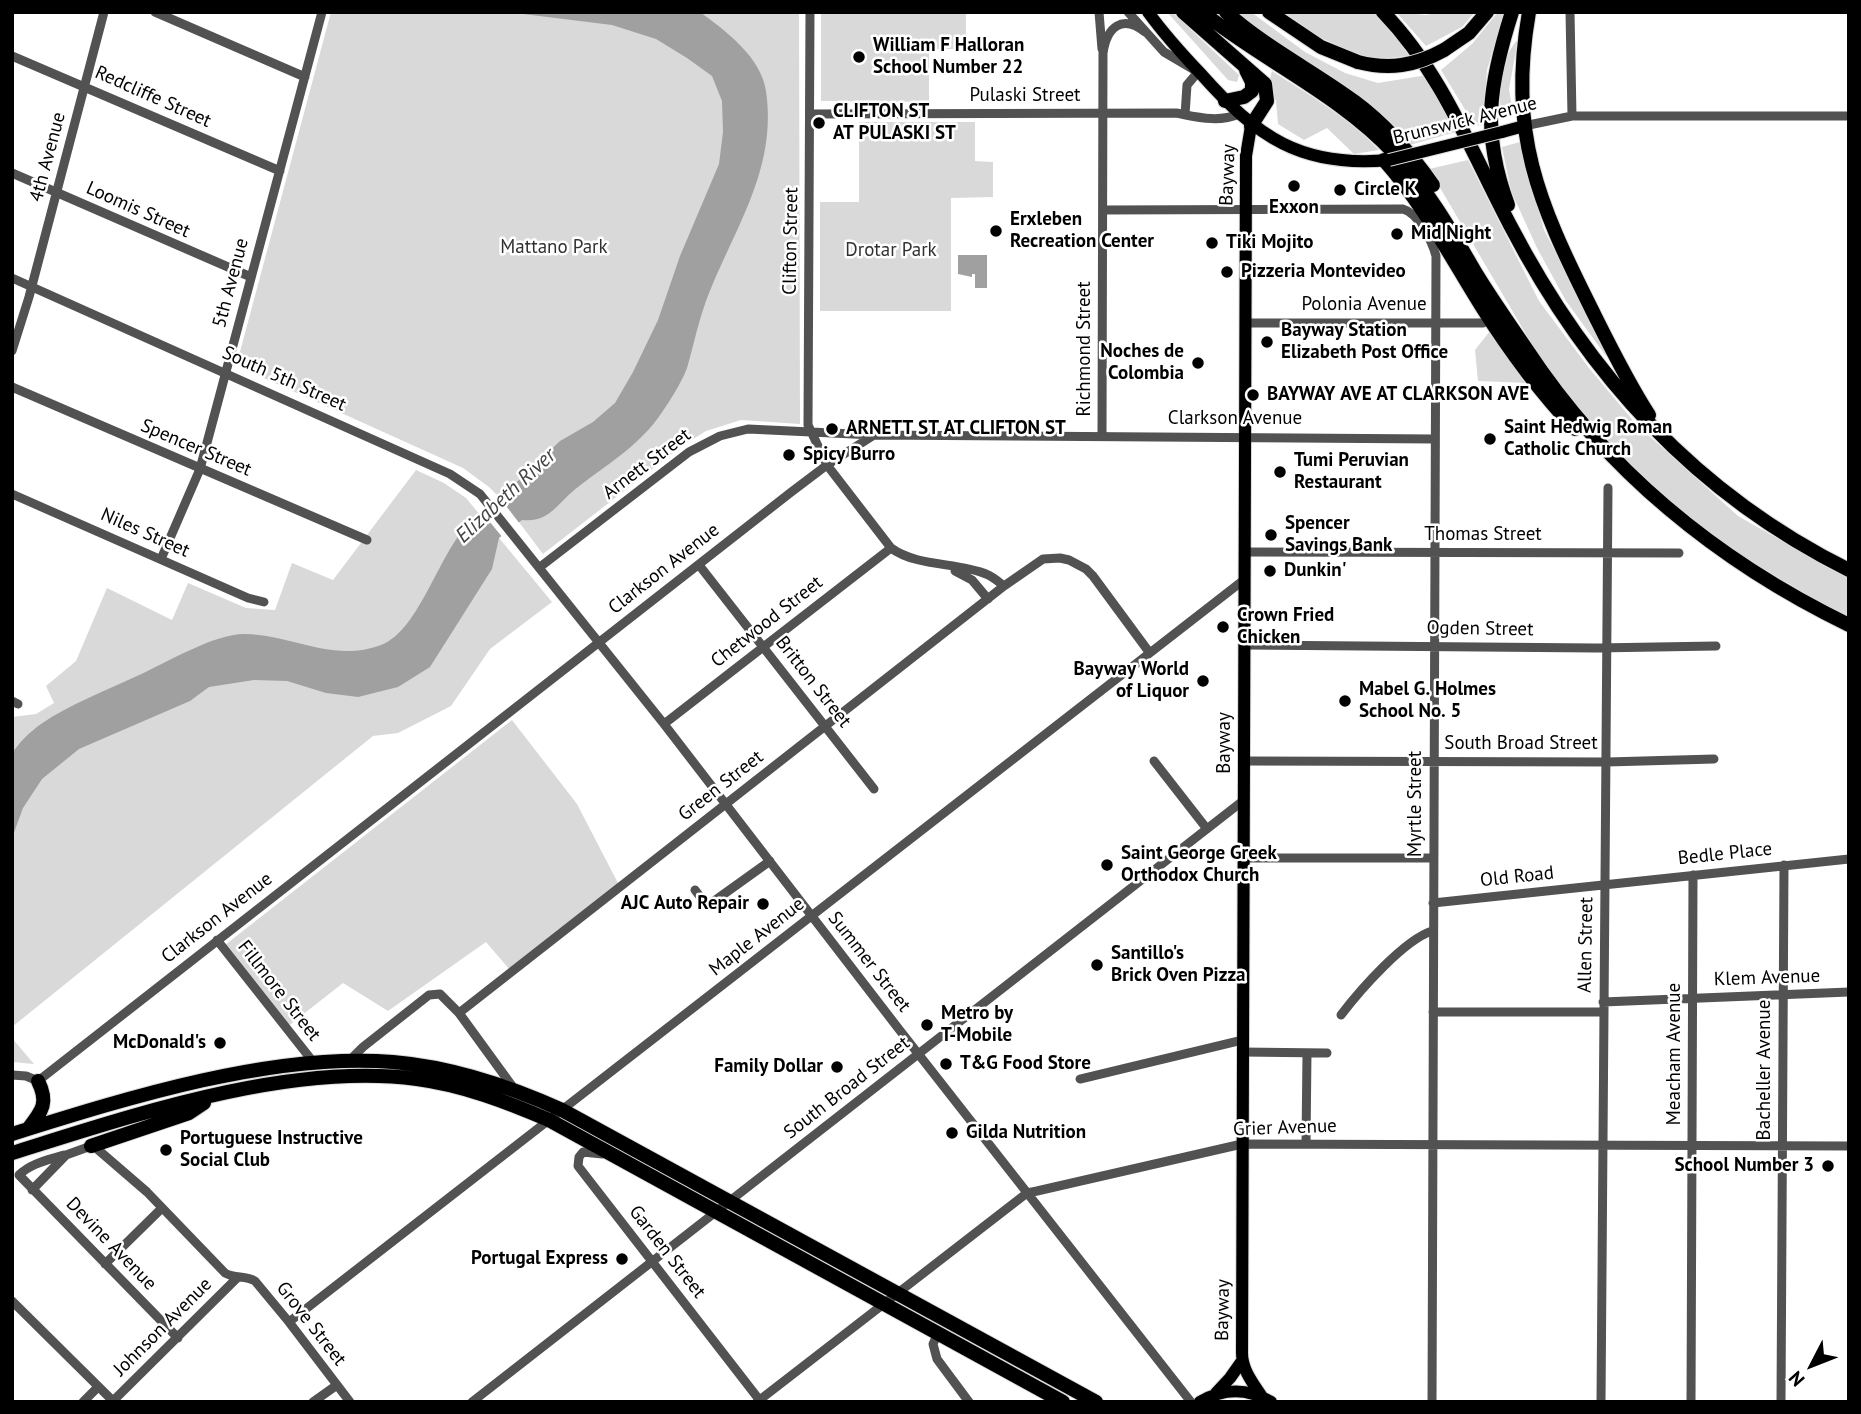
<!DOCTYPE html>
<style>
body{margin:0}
#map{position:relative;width:1861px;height:1414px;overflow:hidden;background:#fff;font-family:"PT Sans",sans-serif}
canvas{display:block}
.frame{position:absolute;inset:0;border:14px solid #000;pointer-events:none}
.north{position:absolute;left:1777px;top:1330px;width:70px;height:70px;-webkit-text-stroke:5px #fff;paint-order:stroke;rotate:228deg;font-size:19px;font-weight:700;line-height:28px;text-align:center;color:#000}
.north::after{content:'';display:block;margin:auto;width:24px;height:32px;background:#000;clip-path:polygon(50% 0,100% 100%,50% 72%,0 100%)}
</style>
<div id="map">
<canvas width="1861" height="1414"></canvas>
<div class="frame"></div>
<div class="north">N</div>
</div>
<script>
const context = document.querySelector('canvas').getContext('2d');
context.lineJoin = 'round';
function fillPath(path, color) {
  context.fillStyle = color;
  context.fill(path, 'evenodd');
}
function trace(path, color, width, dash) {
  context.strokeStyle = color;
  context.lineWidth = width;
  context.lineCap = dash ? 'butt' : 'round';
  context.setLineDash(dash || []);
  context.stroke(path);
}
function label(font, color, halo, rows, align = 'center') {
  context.font = font + ' "PT Sans",sans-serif';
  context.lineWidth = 5;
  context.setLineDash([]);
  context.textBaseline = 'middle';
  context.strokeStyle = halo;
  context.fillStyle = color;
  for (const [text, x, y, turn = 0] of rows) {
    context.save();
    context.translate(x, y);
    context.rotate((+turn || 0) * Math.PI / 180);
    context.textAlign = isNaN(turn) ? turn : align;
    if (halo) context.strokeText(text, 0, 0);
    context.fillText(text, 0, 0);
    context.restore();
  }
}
fillPath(new Path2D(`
 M331 12H799L800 424 741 420 706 431 682 446 543 554 503 501 489 487 463 468 244 369 237 363Z
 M821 12H966V49H929V102L821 101Z
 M1167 12H1172L1239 75 1237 82 1228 80Z
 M1234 12H1251L1305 52 1345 73 1378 83 1427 75 1456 132 1406 146 1378 114Z
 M1284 12H1375L1390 28 1409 56 1370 60 1319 37Z
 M1396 12 1426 15 1440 12H1475L1462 27 1426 46Z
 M1498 12H1504L1487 70 1483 125 1475 126 1441 70 1472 44Z
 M1518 39 1509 89 1513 114 1501 116C1499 88 1499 61 1518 39Z
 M1272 71C1309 95 1348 117 1379 150L1354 154 1327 128 1304 140 1278 124 1276 101 1268 86Z
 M859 122H975V161L993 162V197L951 198V311H820V202H859Z
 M1520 142 1544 230 1608 354 1606 356 1566 301 1537 248 1511 191 1502 147Z
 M1468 160 1539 301 1589 368 1636 424 1738 516 1849 579V617L1826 606 1735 552 1671 506 1611 447 1550 375 1429 169Z
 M1490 331 1528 383 1478 381 1475 350Z
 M416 470 444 483 466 498 552 602 490 649 451 706 398 733 373 736 12 1027V717L36 714 54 703 46 686 76 661 107 588 172 620 188 583 246 608 275 610 292 563 333 580Z
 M512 720 577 804 619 885 510 970 486 942 388 1011 343 983 287 1027 225 945Z
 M12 1038 34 1064 12 1062Z`), '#d9d9d9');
fillPath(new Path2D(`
 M507 12H700C726 31 761 57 766 91 778 173 730 234 704 307 697 327 693 348 687 368 681 384 668 404 658 418 636 448 606 465 578 487 557 503 550 523 522 520L499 538 492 569 430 667 398 687 358 697 326 693 287 681 254 680 209 687 190 701 79 749 42 779 23 808 12 838V754C19 742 30 732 41 724 70 704 105 691 137 676 166 663 213 634 245 634 293 635 333 663 381 645 421 630 440 547 474 518L482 520 507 498V488L518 481 560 441 593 422 615 403 633 372 658 320 680 256 719 164 723 132 722 101 712 76 687 58 656 39 612 25Z
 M958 255H987V288H975V274H972V277L958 274Z`), '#a0a0a0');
fillPath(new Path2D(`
 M503 502 520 524 503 538 485 516Z`), '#fff');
const major = new Path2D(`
 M1148 12C1164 34 1182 54 1201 74 1257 137 1301 168 1389 160
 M1251 126 1246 156 1242 1353C1242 1370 1253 1383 1262 1397
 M1502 132 1524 126
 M1216 1393 1230 1378 1242 1361
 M1200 1402C1223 1388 1248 1388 1271 1402`);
const highway = new Path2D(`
 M1183 12 1265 84 1267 101 1251 126
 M1202 12C1264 61 1340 95 1394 153 1428 190 1452 232 1477 275 1493 301 1510 325 1527 350 1607 471 1719 562 1849 625
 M1226 12C1265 47 1313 71 1355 102 1386 125 1411 154 1433 185
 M1269 12 1321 47 1358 62
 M1383 12C1442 73 1471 151 1510 225 1588 375 1696 494 1849 570
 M1529 12C1508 133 1538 202 1591 308 1609 344 1627 381 1649 415
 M1444 50 1469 33 1487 12
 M1225 101 1244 97 1252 91V82L1246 70
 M1384 160C1424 205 1450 256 1482 307 1509 350 1540 392 1575 429
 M1508 205C1481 132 1489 84 1512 12
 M28 1129C42 1111 49 1103 38 1081
 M12 1134C127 1098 273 1052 393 1062 452 1067 509 1086 562 1110L1096 1402
 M91 1146 189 1113 204 1103
 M12 1153C134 1115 289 1062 417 1079 463 1085 507 1102 549 1120L1063 1402`);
trace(major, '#dbdbdb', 14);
trace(highway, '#dbdbdb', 16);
trace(new Path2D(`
 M155 12 305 77
 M810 12 808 425 827 465 891 548C917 567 957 562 986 574 992 576 999 582 1004 586
 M1099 12 1102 49
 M1128 12 1164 52 1198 72 1187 85 1185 115
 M1570 12 1572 116
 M12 56 280 171
 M810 114 1176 113C1197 117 1218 123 1239 114
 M1524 126 1572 116H1849
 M12 173 251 277
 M1103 210 1403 209C1418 213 1432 241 1436 256L1432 1402
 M12 278 450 474 480 494 664 724 898 1028 1191 1402
 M1245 323H1483
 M12 351 29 297 104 12
 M12 387 367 540
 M1102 436 1103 53C1107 27 1122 14 1145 32
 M12 494 248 598 264 602
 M1245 552 1679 553
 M161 559 200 469 322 12
 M699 565 874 789
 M540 567 689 452 720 436 748 429 874 435 1434 439
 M955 571 972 580 988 599
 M1245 645 1596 648 1716 646
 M12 701 18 704
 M664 724 891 548
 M1154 761 1207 829
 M1244 761 1607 762 1714 759
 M1243 858H1433
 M695 890 705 903 710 904 770 861
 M1433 903 1849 859
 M217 940 314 1063
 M1603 1002 1849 992
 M1433 1012H1603
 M459 1013 1004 586 1043 559 1060 558 1069 560 1086 569 1093 576 1149 652
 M1341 1015C1360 990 1404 940 1432 931
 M1242 1052 1327 1053
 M350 1060 363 1047 429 995 440 994 459 1013 515 1090
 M12 1075 26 1076 38 1081 790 493 827 465 874 435
 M1080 1079 1242 1040
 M1306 1143 1307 1053
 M602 1154 583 1152 579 1157 578 1166 761 1402
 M19 1175 178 1338
 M19 1175C31 1163 48 1160 64 1155
 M32 1190 66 1155 91 1146 96 1148 147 1192 225 1273C235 1279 245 1275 255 1281L289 1322 350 1402
 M105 1264 162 1208
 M12 1301 114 1402
 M289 1322 1245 579
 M938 1333 933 1344 937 1359 969 1402
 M113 1401 237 1278
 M83 1402 98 1387
 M313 1402 337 1385
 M472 1402 1244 800
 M757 1402 1027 1193 1037 1191 1242 1144 1849 1146
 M1601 1402 1608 488
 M1691 1402 1693 875
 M1781 1402 1784 865`), '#525252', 9);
trace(major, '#000', 12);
trace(highway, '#000', 14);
const majorBridge = new Path2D(`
 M1389 160 1502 132`);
const highwayBridge = new Path2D(`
 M1358 62C1389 70 1415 66 1444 50`);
trace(majorBridge, '#dbdbdb', 14, []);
trace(highwayBridge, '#dbdbdb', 16, []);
trace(majorBridge, '#000', 12);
trace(highwayBridge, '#000', 14);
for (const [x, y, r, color] of [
 [859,57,7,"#000"],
 [819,123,7,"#000"],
 [1294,186,7,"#000"],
 [1340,190,7,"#000"],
 [996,231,7,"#000"],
 [1397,234,7,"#000"],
 [1212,243,7,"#000"],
 [1227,272,7,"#000"],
 [1267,342,7,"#000"],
 [1198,363,7,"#000"],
 [1253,395,7,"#000"],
 [832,429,7,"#000"],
 [1490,439,7,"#000"],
 [789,455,7,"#000"],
 [1280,472,7,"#000"],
 [1271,535,7,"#000"],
 [1270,571,7,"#000"],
 [1223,627,7,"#000"],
 [1203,681,7,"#000"],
 [1345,701,7,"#000"],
 [1107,865,7,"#000"],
 [763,904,7,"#000"],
 [1097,965,7,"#000"],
 [927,1025,7,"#000"],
 [220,1043,7,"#000"],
 [946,1064,7,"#000"],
 [837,1067,7,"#000"],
 [952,1133,7,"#000"],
 [166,1150,7,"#000"],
 [1828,1166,7,"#000"],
 [622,1259,7,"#000"]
]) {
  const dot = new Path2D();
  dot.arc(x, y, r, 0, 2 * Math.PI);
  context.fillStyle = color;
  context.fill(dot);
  trace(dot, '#fff', 2.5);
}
label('bold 19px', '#000', '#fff', [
 ["William F Halloran",873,46],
 ["School Number 22",873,68],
 ["CLIFTON ST",833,112],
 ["AT PULASKI ST",833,134],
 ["Circle K",1354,190],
 ["Exxon",1294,208,"center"],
 ["Erxleben",1010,220],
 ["Recreation Center",1010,242],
 ["Mid Night",1411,234],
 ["Tiki Mojito",1226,243],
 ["Pizzeria Montevideo",1241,272],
 ["Bayway Station",1281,331],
 ["Elizabeth Post Office",1281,353],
 ["Noches de",1184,352,"right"],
 ["Colombia",1184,374,"right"],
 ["BAYWAY AVE AT CLARKSON AVE",1267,395],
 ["Saint Hedwig Roman",1504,428],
 ["Catholic Church",1504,450],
 ["ARNETT ST AT CLIFTON ST",846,429],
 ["Spicy Burro",803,455],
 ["Tumi Peruvian",1294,461],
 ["Restaurant",1294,483],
 ["Spencer",1285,524],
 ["Savings Bank",1285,546],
 ["Dunkin'",1284,571],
 ["Crown Fried",1237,616],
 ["Chicken",1237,638],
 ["Bayway World",1189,670,"right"],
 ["of Liquor",1189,692,"right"],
 ["Mabel G. Holmes",1359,690],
 ["School No. 5",1359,712],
 ["Saint George Greek",1121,854],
 ["Orthodox Church",1121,876],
 ["AJC Auto Repair",749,904,"right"],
 ["Santillo's",1111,954],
 ["Brick Oven Pizza",1111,976],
 ["Metro by",941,1014],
 ["T-Mobile",941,1036],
 ["McDonald's",206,1043,"right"],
 ["T&G Food Store",960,1064],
 ["Family Dollar",823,1067,"right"],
 ["Gilda Nutrition",966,1133],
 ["Portuguese Instructive",180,1139],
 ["Social Club",180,1161],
 ["School Number 3",1814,1166,"right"],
 ["Portugal Express",608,1259,"right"]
], 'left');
label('19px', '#000', '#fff', [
 ["Pulaski Street",1025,96],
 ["Redcliffe Street",153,97,24],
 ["Brunswick Avenue",1465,121,-14],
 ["4th Avenue",48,157,-75],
 ["Bayway",1228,175,-88],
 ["Loomis Street",138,210,24],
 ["Clifton Street",791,241,-89],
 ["5th Avenue",231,283,-75],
 ["Polonia Avenue",1364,305],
 ["Richmond Street",1085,349,-90],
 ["South 5th Street",284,379,24],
 ["Clarkson Avenue",1235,419],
 ["Spencer Street",196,448,23],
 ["Arnett Street",647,464,-37],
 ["Niles Street",145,533,24],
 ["Thomas Street",1483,535],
 ["Clarkson Avenue",664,569,-38],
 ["Chetwood Street",767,622,-38],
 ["Ogden Street",1480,629,1],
 ["Britton Street",813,682,52],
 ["Bayway",1225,743,-90],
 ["South Broad Street",1521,744],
 ["Green Street",721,786,-38],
 ["Myrtle Street",1416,804,-90],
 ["Bedle Place",1725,854,-6],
 ["Old Road",1517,877,-6],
 ["Clarkson Avenue",217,918,-38],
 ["Maple Avenue",757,937,-38],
 ["Allen Street",1586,945,-89],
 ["Summer Street",869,962,52],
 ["Klem Avenue",1767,978,-2],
 ["Fillmore Street",279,991,52],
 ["Meacham Avenue",1675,1054,-90],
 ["Bacheller Avenue",1765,1070,-90],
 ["South Broad Street",847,1088,-38],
 ["Grier Avenue",1285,1128,-2],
 ["Devine Avenue",111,1244,46],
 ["Garden Street",667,1252,52],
 ["Bayway",1223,1310,-89],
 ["Grove Street",311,1324,52],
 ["Johnson Avenue",163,1327,-45]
]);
label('19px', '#303030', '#fff', [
 ["Mattano Park",554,248],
 ["Drotar Park",891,251]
]);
label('italic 21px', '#414141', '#fff', [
 ["Elizabeth River",506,496,-43]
]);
</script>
